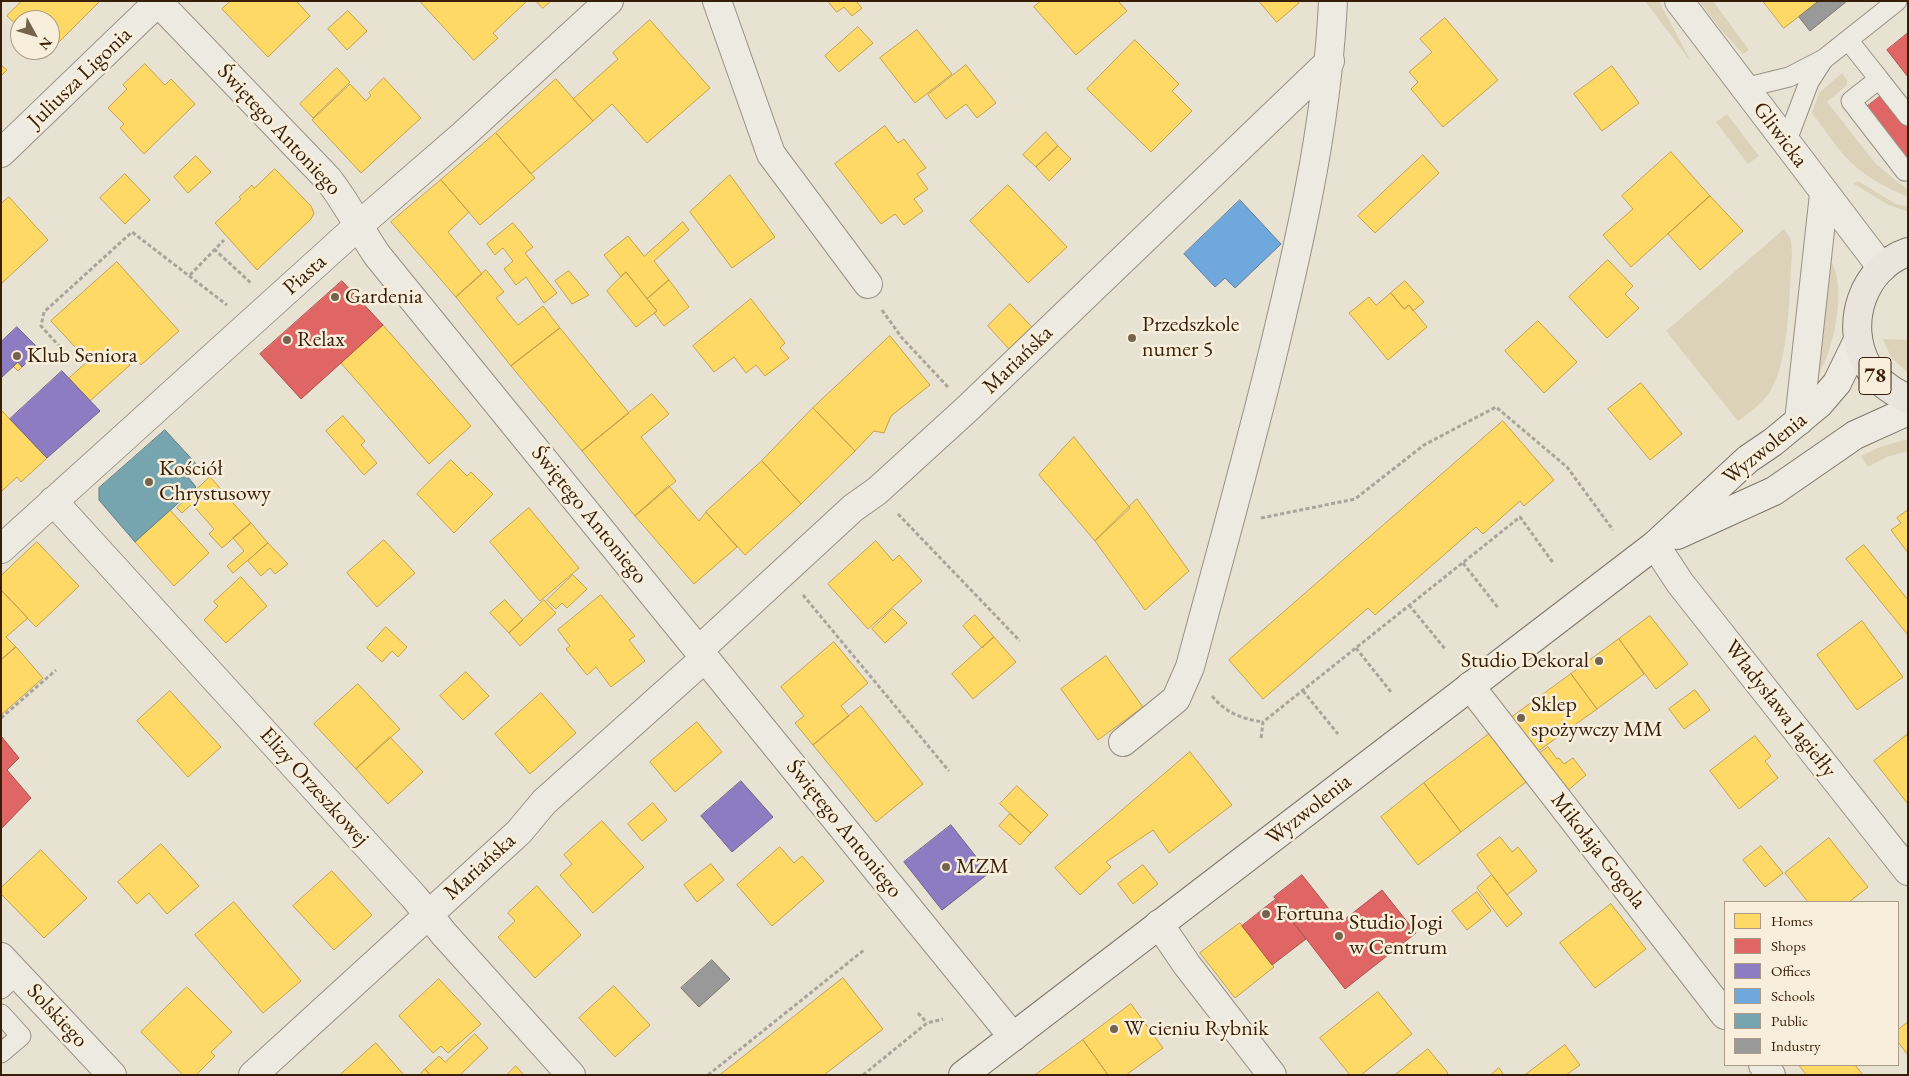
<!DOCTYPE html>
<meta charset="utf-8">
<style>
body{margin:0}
#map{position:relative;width:1909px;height:1076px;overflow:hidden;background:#e8e2d2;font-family:"EB Garamond",serif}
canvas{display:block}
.frame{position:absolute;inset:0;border:2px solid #391e07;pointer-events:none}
.legend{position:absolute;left:1724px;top:901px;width:175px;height:165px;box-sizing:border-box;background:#f7efdb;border:1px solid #ab9b86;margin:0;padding:6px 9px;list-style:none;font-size:15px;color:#391e07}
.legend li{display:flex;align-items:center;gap:10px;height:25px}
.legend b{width:25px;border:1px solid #ab9b86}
.north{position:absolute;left:10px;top:10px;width:50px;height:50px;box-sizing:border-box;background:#f7efdb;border:1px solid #ab9b86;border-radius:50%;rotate:129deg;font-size:14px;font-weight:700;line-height:20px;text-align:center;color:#391e07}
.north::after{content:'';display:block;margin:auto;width:18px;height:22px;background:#76634e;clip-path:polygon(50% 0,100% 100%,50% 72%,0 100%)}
</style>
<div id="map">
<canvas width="1909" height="1076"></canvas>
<div class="frame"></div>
<ul class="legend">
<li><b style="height:14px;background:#ffd966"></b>Homes</li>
<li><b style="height:14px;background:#e06666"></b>Shops</li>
<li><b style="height:14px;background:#8e7cc3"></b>Offices</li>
<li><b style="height:14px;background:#6fa8dc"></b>Schools</li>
<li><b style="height:14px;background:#76a5af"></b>Public</li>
<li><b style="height:14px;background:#999"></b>Industry</li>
</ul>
<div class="north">N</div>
</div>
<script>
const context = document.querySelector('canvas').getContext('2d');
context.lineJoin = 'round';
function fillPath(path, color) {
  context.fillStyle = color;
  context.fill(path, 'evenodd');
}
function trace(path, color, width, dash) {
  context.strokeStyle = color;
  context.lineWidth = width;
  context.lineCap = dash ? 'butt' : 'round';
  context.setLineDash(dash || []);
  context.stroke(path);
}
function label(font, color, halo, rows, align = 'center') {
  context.font = font + ' "EB Garamond",serif';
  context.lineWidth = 5;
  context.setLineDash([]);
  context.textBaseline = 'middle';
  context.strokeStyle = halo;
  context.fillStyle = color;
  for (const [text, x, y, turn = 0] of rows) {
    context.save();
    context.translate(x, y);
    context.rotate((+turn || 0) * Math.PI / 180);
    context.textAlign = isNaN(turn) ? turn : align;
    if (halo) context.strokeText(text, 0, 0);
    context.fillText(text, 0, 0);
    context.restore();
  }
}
fillPath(new Path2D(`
 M1645 1H1659L1691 62Z
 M1699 1H1713L1749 50 1743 54 1722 31Z
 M1842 73 1847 80V85L1827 102 1876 164 1908 190V197C1884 187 1860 174 1843 154 1832 141 1822 126 1812 113L1819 93Z
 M1727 114 1759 156 1748 164 1716 122Z
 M1858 181 1896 204 1908 207V212L1887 204 1854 184Z
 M1784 229 1791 240 1792 254C1789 292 1790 362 1769 393 1761 405 1749 413 1738 421L1666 331Z
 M1830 259C1848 287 1834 351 1817 377Z
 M1883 339 1908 340V373L1891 357Z
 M1908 439V451L1887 457 1868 467 1861 456 1880 447Z`), '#dcd2ba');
const homes = new Path2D(`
 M22 1H98L99 2 46 55 41 50H50V20H20V28L7 16Z
 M231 1H296L310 16 268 57 222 9Z
 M420 1H527L493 33 498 38 474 60Z
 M536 1H551L543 8Z
 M828 1H856L862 8 852 16 844 7 837 12Z
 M1041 1H1118L1127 11 1076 55 1034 7Z
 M1259 1H1298L1299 3 1277 22Z
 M1763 1H1819L1784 28Z
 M348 11 367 31 347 50 328 29Z
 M1445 18 1498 80 1443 127 1411 89 1418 82 1409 72 1432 52 1420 39Z
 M650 20 710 88 647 143 612 104 593 121 573 99 618 59 613 53Z
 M858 27 873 43 839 72 825 56Z
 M917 30 952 74 915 103 880 58Z
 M1135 40 1179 84 1172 91 1192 111 1151 152 1087 89Z
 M145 64 165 85 171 79 195 104 144 154 120 128 124 124 108 108 127 89 123 85Z
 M1 65 7 70 1 76Z
 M966 65 996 103 977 118 966 104 946 119 928 95Z
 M1612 66 1639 103 1602 131 1574 94Z
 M337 68 350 82 313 118 300 104Z
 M384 78 421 118 361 173 312 120 350 84 366 101 371 95 369 93Z
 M556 79 593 121 531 174 496 133Z
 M885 126 898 143 904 139 926 168 917 174 928 189 914 199 923 211 904 225 895 214 881 224 835 164Z
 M1046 132 1058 146 1036 167 1023 155Z
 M496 133 535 178 480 225 441 180Z
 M1058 146 1071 159 1049 181 1036 167Z
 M1671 152 1710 196 1631 267 1603 235 1633 209 1622 196Z
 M1423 155 1439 173 1375 233 1358 216Z
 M196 156 211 172 188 193 174 177Z
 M275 169 311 206 314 213 311 219 257 270 215 223 241 199 239 197 252 185 254 188Z
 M125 174 150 200 125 224 100 198Z
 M730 175 775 237 732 268 690 212Z
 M441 180 469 212 448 232 482 274 456 297 391 222Z
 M1008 185 1067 247 1028 283 970 221Z
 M1710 196 1743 231 1700 270 1668 234Z
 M9 197 48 240 1 284V204Z
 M683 222 689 230 654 261 669 280 647 299 626 272 621 277 604 255 628 236 644 256Z
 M513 223 533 247 525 253 557 293 544 303 526 277 516 285 504 269 513 261 503 248 495 255 487 244Z
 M1608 260 1633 286 1625 294 1639 308 1607 338 1569 297Z
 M117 262 179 331 141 365 129 351 125 354 122 357 130 365 90 401 69 378 88 361 51 321Z
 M486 270 504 292 496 298 518 325 543 306 560 328 511 366 456 297Z
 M569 271 589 295 572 304 555 281Z
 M626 272 657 311 636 327 607 291Z
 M669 280 689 307 664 326 654 313 657 311 647 299Z
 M1405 281 1424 302 1413 311 1409 305 1404 309 1391 293Z
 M1391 293 1404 309 1409 305 1427 327 1388 360 1349 313 1369 297 1376 305Z
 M751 299 785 343 780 348 789 358 765 376 756 365 746 373 734 357 714 372 693 346Z
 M1010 304 1032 327 1009 349 988 326Z
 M1538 321 1577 362 1544 393 1505 351Z
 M383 325 471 426 429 464 341 363Z
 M560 328 629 413 582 451 511 366Z
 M890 336 930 385 891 416 884 433 874 431 855 451 813 408Z
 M18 362 22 367 18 371 13 366Z
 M1641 383 1682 434 1650 460 1608 409Z
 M652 394 669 414 641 437 676 481 635 516 582 451Z
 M813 408 855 451 801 504 762 461Z
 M1 410 47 458 21 482 17 477 2 491Z
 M343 416 365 441 361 445 377 463 364 475 326 431Z
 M1503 421 1554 480 1524 506 1520 501 1483 534 1476 527 1375 615 1368 608 1263 699 1229 660Z
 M1074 437 1130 508 1095 541 1039 475Z
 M451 460 467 476 471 472 493 494 454 533 417 494Z
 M762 461 801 504 745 555 706 512Z
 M210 477 251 523 222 548 209 534 214 529 192 504 182 513 177 508Z
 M669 486 699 521 706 512 737 547 694 584 635 516Z
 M1137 499 1189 571 1145 610 1095 541Z
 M529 508 579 568 540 601 490 542Z
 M170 510 209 553 174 586 135 542Z
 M1908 510V553L1891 530 1901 523 1897 518Z
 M251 523 268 543 233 573 227 566 244 551 233 538Z
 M384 540 415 573 377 607 347 573Z
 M876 541 893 561 899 555 922 581 868 629 828 584Z
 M37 542 79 586 36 627 1 590V576Z
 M268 543 288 564 275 574 270 568 261 576 248 561Z
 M1864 545 1908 600V635L1846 559Z
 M573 575 587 589 567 608 562 603 556 609 547 600Z
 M241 577 267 606 226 643 204 620 218 606 214 602Z
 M1 590 28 618 6 637 16 647 1 660Z
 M601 595 635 636 629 640 645 661 611 687 596 667 587 675 566 649 570 646 558 630Z
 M505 600 523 620 509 633 490 613Z
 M544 600 556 613 520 646 509 633Z
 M893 609 907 623 885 643 872 629Z
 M975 615 994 637 982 648 963 626Z
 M1650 616 1688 664 1656 689 1619 639Z
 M1862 621 1903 677 1857 710 1817 655Z
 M386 627 407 647 398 657 392 651 382 662 367 648Z
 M994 637 1016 662 973 699 952 674Z
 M1619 639 1644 674 1597 709 1571 674Z
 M834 642 868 683 841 706 849 716 813 745 795 723 804 716 781 687Z
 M16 647 43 678 1 715V660Z
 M1106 656 1143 707 1098 740 1061 689Z
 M466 672 489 696 463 720 440 696Z
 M1571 674 1597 709 1534 754 1508 720Z
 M358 684 400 729 356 769 314 724Z
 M1695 690 1710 710 1684 729 1669 709Z
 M170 691 221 747 188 777 137 721Z
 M541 693 576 733 530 774 495 734Z
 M861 706 923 784 876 822 813 745Z
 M697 722 722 752 675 792 650 762Z
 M1493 731 1530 779 1461 832 1424 783Z
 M1908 734V804L1874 761Z
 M1755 736 1771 756 1765 761 1778 778 1739 809 1710 771Z
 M390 737 423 772 388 804 356 769Z
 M1548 747 1557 759 1559 758 1564 764 1573 758 1586 775 1566 792 1536 756Z
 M1190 752 1232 805 1169 853 1153 830 1106 862 1111 867 1080 895 1055 868Z
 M1424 783 1461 832 1418 865 1381 817Z
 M1017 786 1048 815 1031 833 1000 804Z
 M653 803 667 820 642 841 628 824Z
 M1010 814 1031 833 1020 845 999 826Z
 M602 821 644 867 593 913 560 875 572 864 564 855Z
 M1500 837 1512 852 1518 847 1537 871 1507 895 1477 855Z
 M1829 838 1868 887 1849 902H1808L1785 873Z
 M161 844 199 886 167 914 149 893 137 904 118 882Z
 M1761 846 1783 873 1765 887 1743 860Z
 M780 847 794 863 802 856 824 881 772 926 737 885Z
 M41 850 87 898 44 938 1 894V888Z
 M711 864 724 880 697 902 684 885Z
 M1143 865 1158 884 1133 904 1118 884Z
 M332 871 372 915 334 950 293 906Z
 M1492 875 1522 914 1507 927 1477 888Z
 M537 886 581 935 535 978 498 937 515 921 508 913Z
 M1477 892 1491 911 1467 930 1452 911Z
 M234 902 301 981 263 1013 195 935Z
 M1611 904 1646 949 1595 988 1560 943Z
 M1240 923 1274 967 1235 998 1200 953Z
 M843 978 883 1029 824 1075H720Z
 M439 979 481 1024 448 1053 441 1046 433 1053 399 1016Z
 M614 986 650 1025 615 1057 579 1018Z
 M187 987 232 1032 211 1052 215 1056 196 1075H183L141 1032Z
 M1378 992 1412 1034 1361 1075H1350L1320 1038Z
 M1131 1004 1163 1048 1126 1075H1108L1083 1040Z
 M1908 1022V1055L1898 1042V1030Z
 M475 1034 488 1048 460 1075H430L425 1069 439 1056 445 1062Z
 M1083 1040 1108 1075H1035Z
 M376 1043 404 1075H340Z
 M1565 1045 1580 1065 1566 1075H1525Z
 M1428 1049 1448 1073 1446 1075H1395Z
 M1799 1065H1855L1863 1075H1807Z
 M516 1066 524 1075H507Z
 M1499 1068 1504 1075H1491Z
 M425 1069 430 1075H420Z`);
fillPath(homes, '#ffd966');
trace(homes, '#c4a14a', 1);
const shops = new Path2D(`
 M1908 33V77L1887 50Z
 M1887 91 1908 117V159L1860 112Z
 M342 281 383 325 301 399 260 354Z
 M1 736 19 758 7 770 31 798 1 829Z
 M1302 875 1340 923 1382 890 1416 933 1345 989 1274 897Z
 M1275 900 1306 939 1272 965 1242 926Z`);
fillPath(shops, '#e06666');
trace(shops, '#ae504a', 1);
const offices = new Path2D(`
 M17 327 40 350 22 367 18 362 1 378V342Z
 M62 371 100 411 47 458 10 419Z
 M741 781 773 817 732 852 701 816Z
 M951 825 989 873 942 910 904 862Z`);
fillPath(offices, '#8e7cc3');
trace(offices, '#74608b', 1);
const schools = new Path2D(`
 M1240 200 1281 244 1235 288 1225 278 1215 287 1184 254Z`);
fillPath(schools, '#6fa8dc');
trace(schools, '#5f7f9c', 1);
const public = new Path2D(`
 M165 430 199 467 188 477 196 487 135 542 99 500V488Z`);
fillPath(public, '#76a5af');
trace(public, '#647c7d', 1);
const industry = new Path2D(`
 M1819 1H1847L1810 31 1799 17Z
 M712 960 730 979 699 1007 681 988Z`);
fillPath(industry, '#999');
trace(industry, '#7c746d', 1);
const service = new Path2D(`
 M1848 40 1879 79 1851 101 1905 171 1908 170
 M1879 79 1908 116
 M1744 88 1789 77 1824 59 1897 1
 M1786 143 1809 82 1823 60
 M1 989 17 974
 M1 1014 21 1036 1 1053`);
const minor = new Path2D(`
 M157 1 328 179C347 203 360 230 377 255L1013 1037
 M717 1 771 154 868 284
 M1 153 158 2
 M53 501 414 897 444 934 571 1075
 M1655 545 1680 583 1908 871
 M1 549 358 226 463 135 609 1
 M699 650 853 508 877 491 967 409 1330 61
 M1470 686 1725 1015
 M1123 742 1176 699 1190 667C1221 551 1254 435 1281 319 1306 214 1328 109 1333 1
 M1159 924 1187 965 1272 1075
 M1 957 112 1075
 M1763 1065 1771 1075
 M253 1075 519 832 544 802 705 658`);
const tertiary = new Path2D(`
 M1679 1 1882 268
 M1799 421 1824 194`);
const secondary = new Path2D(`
 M1677 535 1774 491 1855 435 1908 411
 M963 1075 1655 545 1748 459 1773 442 1819 404 1837 383 1858 340`);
const primary = new Path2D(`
 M1908 252C1863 267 1844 324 1867 365 1876 381 1891 391 1908 399`);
trace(service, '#989186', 21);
trace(minor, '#989186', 30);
trace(tertiary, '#989186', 30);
trace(secondary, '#7f776b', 30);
trace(primary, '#7f776b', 30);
trace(new Path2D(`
 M214 249 251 283
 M190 275 224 240
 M882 310 902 338 948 387
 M69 357 41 326 44 312 132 232 227 305
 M898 514 1020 641
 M1261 518 1355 499 1424 445 1496 407 1567 467 1613 530
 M1463 563 1499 609
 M803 595 949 771
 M1409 605 1446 650
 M1356 648 1391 692
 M1303 691 1338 734
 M1212 696C1226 713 1242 719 1263 722
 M1 718 56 670
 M1261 738 1263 722 1520 517 1554 564
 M918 1013 927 1023
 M708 1075 864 950
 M863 1075 927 1023 943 1019`), '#aaa49c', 3, [4, 2.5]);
trace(service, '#edeae1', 19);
trace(minor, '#edeae1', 28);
trace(tertiary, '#edeae1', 28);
trace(secondary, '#edeae1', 28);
trace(primary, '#eae5dc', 28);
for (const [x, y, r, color] of [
 [335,297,5,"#76634e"],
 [1132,338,5,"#76634e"],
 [287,340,5,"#76634e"],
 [17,356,5,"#76634e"],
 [149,482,5,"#76634e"],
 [1599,661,5,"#76634e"],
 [1521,718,5,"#76634e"],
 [946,867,5,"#76634e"],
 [1266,914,5,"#76634e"],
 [1339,936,5,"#76634e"],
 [1114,1029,5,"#76634e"]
]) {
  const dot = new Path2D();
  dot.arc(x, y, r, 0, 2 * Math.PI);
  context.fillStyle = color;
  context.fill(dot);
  trace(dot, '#f7efdb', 2);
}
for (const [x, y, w] of [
 [1875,376,32]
]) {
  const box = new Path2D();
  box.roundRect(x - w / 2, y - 18.5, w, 37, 4);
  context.fillStyle = '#f7efdb';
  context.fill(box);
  trace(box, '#391e07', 1);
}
label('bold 21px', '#391e07', null, [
 ["78",1875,376]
]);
label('22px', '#391e07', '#f7efdb', [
 ["Juliusza Ligonia",80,78,-44],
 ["Świętego Antoniego",279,130,47],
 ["Gliwicka",1780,135,53],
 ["Piasta",305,275,-42],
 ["Mariańska",1018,360,-44],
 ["Wyzwolenia",1765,449,-39],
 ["Świętego Antoniego",589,515,51],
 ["Władysława Jagiełły",1780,709,52],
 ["Elizy Orzeszkowej",314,787,48],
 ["Wyzwolenia",1309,810,-38],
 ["Świętego Antoniego",844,829,51],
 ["Mikołaja Gogola",1598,851,52],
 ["Mariańska",480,867,-42],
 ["Solskiego",57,1016,47]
]);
label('22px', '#391e07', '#f7efdb', [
 ["Gardenia",345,297],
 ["Przedszkole",1142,325],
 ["numer 5",1142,350],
 ["Relax",297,340],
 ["Klub Seniora",27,356],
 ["Kościół",159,469],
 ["Chrystusowy",159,494],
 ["Studio Dekoral",1589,661,"right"],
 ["Sklep",1531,705],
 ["spożywczy MM",1531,730],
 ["MZM",956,867],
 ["Fortuna",1276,914],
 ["Studio Jogi",1349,923],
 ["w Centrum",1349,948],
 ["W cieniu Rybnik",1124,1029]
], 'left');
</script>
